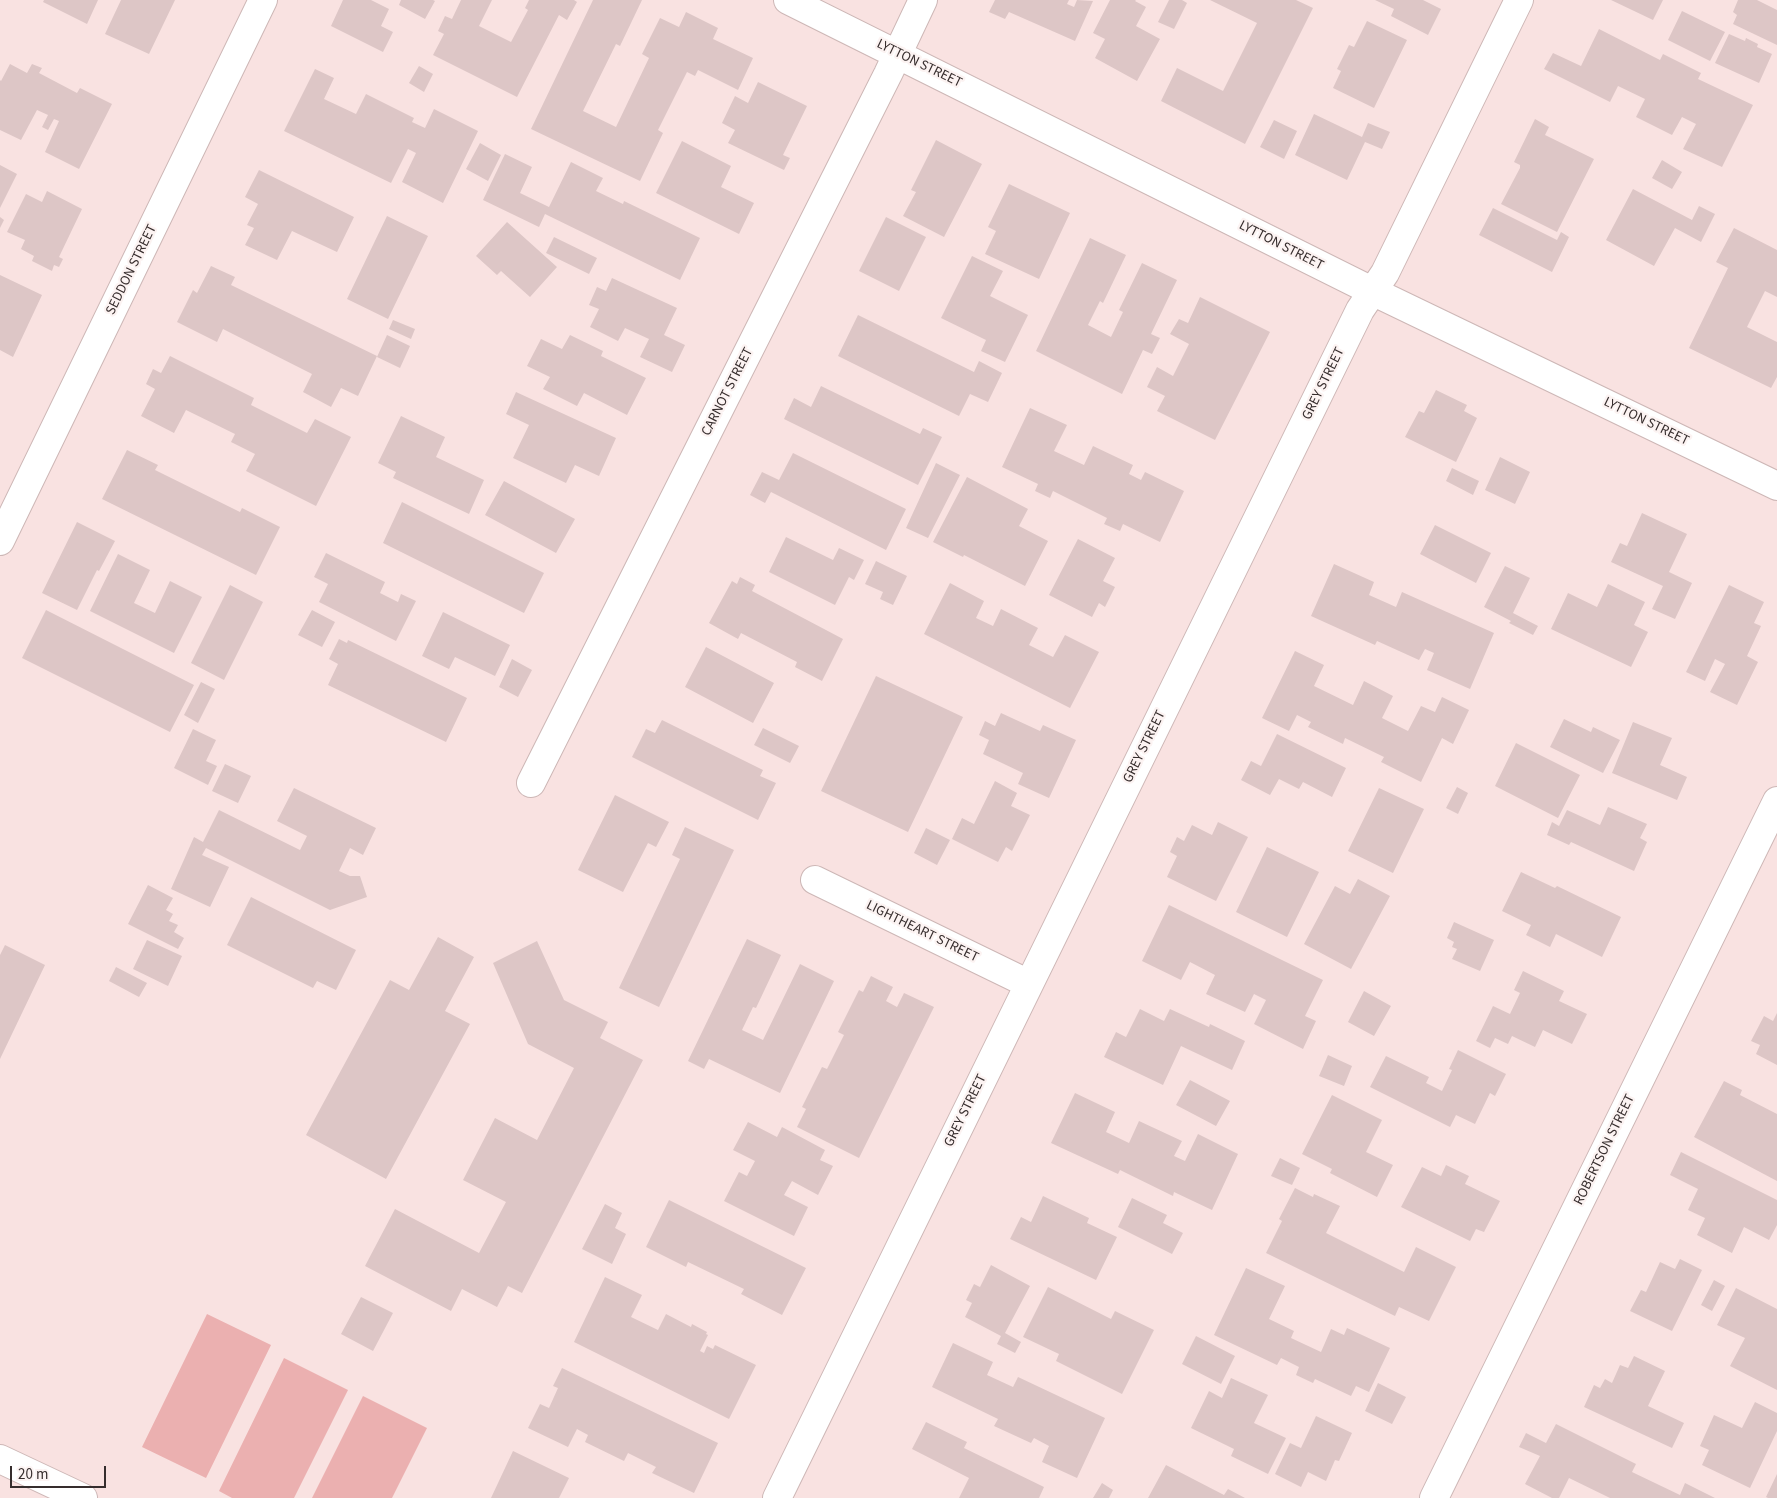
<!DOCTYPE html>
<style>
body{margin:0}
#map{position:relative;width:1777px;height:1498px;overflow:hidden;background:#f9e2e1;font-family:"Source Sans 3",sans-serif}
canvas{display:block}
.scale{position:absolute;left:10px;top:1466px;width:96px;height:22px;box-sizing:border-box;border:2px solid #362d2d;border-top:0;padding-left:6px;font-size:15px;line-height:18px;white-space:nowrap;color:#362d2d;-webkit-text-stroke:4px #fcf3f2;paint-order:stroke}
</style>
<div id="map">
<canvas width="1777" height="1498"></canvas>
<div class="scale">20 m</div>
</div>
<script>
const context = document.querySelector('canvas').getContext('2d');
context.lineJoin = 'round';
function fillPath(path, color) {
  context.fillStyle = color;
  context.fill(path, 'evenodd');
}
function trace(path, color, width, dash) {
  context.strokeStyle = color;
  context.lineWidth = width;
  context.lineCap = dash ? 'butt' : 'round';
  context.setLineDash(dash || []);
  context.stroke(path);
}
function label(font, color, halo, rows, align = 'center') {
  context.font = font + ' "Source Sans 3",sans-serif';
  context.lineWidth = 4.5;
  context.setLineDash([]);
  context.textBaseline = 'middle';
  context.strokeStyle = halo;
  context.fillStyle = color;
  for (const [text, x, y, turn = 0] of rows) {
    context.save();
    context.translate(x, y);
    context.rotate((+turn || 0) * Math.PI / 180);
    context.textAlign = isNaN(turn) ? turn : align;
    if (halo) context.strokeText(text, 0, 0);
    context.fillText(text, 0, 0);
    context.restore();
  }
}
fillPath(new Path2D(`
 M207 1314 271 1345 206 1478 142 1447Z
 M284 1358 348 1390 294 1498H232L219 1491Z
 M363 1396 427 1428 392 1498H312Z`), '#ebb0b0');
fillPath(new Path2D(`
 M44 0H98L87 24 43 2Z
 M121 0H175L149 54 105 34Z
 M343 0H371L389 9 381 26 393 32 383 52 331 26Z
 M401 0H433L435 1 425 19 399 5Z
 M461 0H492L479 26 511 42 528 10 525 8 529 0H574L577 2 567 20 559 15 517 97 433 55 444 34 438 31 445 16 452 19Z
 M593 0H642L620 46 616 44 583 111 616 127 649 58 642 54 660 18 679 27 686 12 718 28 713 39 753 58 738 90 698 70 695 76 687 72 658 130 663 133 640 181 531 129Z
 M995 0H1069L1067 4 1074 7 1077 0 1093 1 1075 41 1009 12 1005 19 989 12Z
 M1110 0H1136L1135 1 1146 7 1136 26 1160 39 1137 81 1095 58 1105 39 1093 33Z
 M1169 0H1182L1187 3 1174 29 1158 22Z
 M1210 0H1296L1313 8 1245 144 1161 101 1177 68 1223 91 1257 23Z
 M1375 0H1423L1441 9 1428 35 1391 16 1394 9Z
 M1611 0H1663L1653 20Z
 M1738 0H1757L1777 10V45L1733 24 1737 15 1733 12Z
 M1682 11 1725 32 1710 61 1668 40Z
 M1367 21 1407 40 1374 108 1333 88 1341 71 1337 69 1349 45 1354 47Z
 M1599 29 1660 60 1663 54 1701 73 1698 79 1753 105 1722 167 1683 149 1696 124 1682 117 1672 135 1636 117 1645 99 1618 86 1610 102 1544 69 1553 53 1581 66Z
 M1729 34 1745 41 1746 38 1758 44 1757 47 1772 54 1759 83 1715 63Z
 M10 64 27 73 32 64 42 68 39 73 77 93 80 88 112 104 79 169 45 152 59 121 54 119 48 130 42 127 48 115 37 110 21 140 0 130V80L1 81Z
 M419 66 433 74 424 92 409 83Z
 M315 69 334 78 324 99 356 114 366 94 414 118 412 122 425 128 434 109 478 131 443 203 402 182 416 153 408 149 391 183 284 131Z
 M758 82 807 106 783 155 790 158 784 170 728 143 735 130 722 123 735 96 748 103Z
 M1314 114 1362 137 1368 123 1390 132 1382 149 1365 142 1347 180 1295 155Z
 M1535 119 1549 127 1545 135 1594 159 1557 232 1501 204 1520 168V165L1514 162Z
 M1274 120 1297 131 1284 159 1260 147Z
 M936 140 982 164 944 237 903 216 916 192 911 190Z
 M682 141 731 166 721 187 754 203 739 234 656 193Z
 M480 143 501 155 488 181 466 169Z
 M505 154 532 167 520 193 549 207 571 162 603 178 596 191 623 204 624 201 700 238 680 280 545 214 539 227 483 200Z
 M1662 160 1682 172 1672 189 1652 178Z
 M0 165 17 174 0 208Z
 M259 170 354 217 337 252 292 231 277 260 245 245 254 228 247 225 258 204 245 197Z
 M1009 184 1070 213 1039 279 985 254 996 231 988 227Z
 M1633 189 1692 220 1699 206 1715 214 1701 242 1675 228 1654 266 1606 240Z
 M47 191 82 209 59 257 63 259 59 267 54 265 52 271 32 261 34 256 21 249 25 240 7 232 26 194 42 202Z
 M1493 208 1557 240 1561 232 1569 237 1552 272 1479 235Z
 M387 216 428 236 388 319 347 299Z
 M0 217 4 220 0 228Z
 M886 217 926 237 899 291 859 271Z
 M507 222 557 267 530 297 501 271 497 275 476 256Z
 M1734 228 1777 250V297L1765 291 1747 327 1777 342V377L1771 388 1689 348 1728 268 1716 262Z
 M554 237 597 258 589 274 546 253Z
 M1090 238 1126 255 1103 303 1100 301 1088 325 1111 337 1123 312 1119 310 1142 263 1177 280 1151 334 1160 338 1152 354 1143 350 1122 394 1036 351Z
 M972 256 1003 271 990 296 1028 315 1005 362 981 351 986 340 941 318Z
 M211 266 235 277 231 285 377 356 358 396 341 388 331 407 303 392 312 374 223 329 217 342 177 322 193 290 197 293Z
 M0 275 42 295 13 357 0 350Z
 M612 278 677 308 664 335 685 345 672 372 640 357 649 339 625 328 618 341 590 327 599 309 589 305 597 287 606 291Z
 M1200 297 1270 332 1215 440 1157 411 1165 396 1147 387 1157 367 1173 376 1189 344 1170 334 1179 319 1188 323Z
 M858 315 974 372 979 361 1002 373 988 402 970 394 959 416 838 356Z
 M393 320 415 329 411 339 389 329Z
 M387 335 410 346 400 368 377 357Z
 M570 335 603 351 601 356 646 378 627 415 584 393 577 406 543 389 550 377 527 366 541 339 562 349Z
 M170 356 254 398 251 405 307 433 315 419 351 437 316 506 246 471 255 454 231 442 235 434 186 410 174 433 141 416 155 389 146 384 153 369 161 373Z
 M821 386 920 434 923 428 942 437 918 485 784 419 794 398 811 407Z
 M1436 390 1467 405 1464 411 1477 418 1456 462 1405 437 1419 411 1424 413Z
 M516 392 616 438 599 476 575 465 566 483 513 458 529 425 506 414Z
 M1030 408 1067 425 1054 451 1084 465 1093 446 1133 465 1129 474 1141 480 1145 472 1184 491 1160 542 1123 524 1120 531 1104 524 1107 518 1053 491 1050 498 1035 491 1038 484 1002 467Z
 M401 416 445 437 436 457 484 480 469 514 393 478 396 472 378 463Z
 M127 450 158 465 155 470 240 512 242 508 280 527 256 575 102 499Z
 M793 453 906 509 886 550 771 492 765 503 750 495 762 472 779 480Z
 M1500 457 1530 472 1515 504 1485 490Z
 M936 463 960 475 928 538 906 528Z
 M1452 468 1479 481 1473 495 1446 481Z
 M967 477 1028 509 1019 526 1048 541 1025 586 964 555 963 557 933 542Z
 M504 481 575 519 556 553 485 515Z
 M402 502 544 573 524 613 383 543Z
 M1642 513 1687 534 1669 572 1692 583 1675 619 1652 609 1663 586 1611 562 1620 543 1627 546Z
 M77 522 115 541 99 571 97 570 77 610 42 593Z
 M1435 525 1491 553 1476 583 1420 554Z
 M786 537 833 560 839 548 864 560 854 580 849 577 835 605 769 572Z
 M1078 539 1115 558 1103 581 1115 587 1105 607 1099 603 1092 617 1049 595Z
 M326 553 385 582 380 593 398 602 401 594 416 601 396 641 319 602 328 584 314 577Z
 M118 554 150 570 134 603 155 613 170 581 202 597 174 653 90 611Z
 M876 561 907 576 893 605 880 599 883 592 865 584Z
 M1334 564 1374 582 1369 595 1396 607 1402 592 1494 633 1470 689 1427 670 1434 653 1425 649 1419 660 1377 641 1375 645 1311 616Z
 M1505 566 1530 578 1513 613 1538 626 1533 635 1509 623 1511 621 1484 607Z
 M740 577 755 585 752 591 843 639 822 681 795 667 797 662 741 633 738 639 709 623 732 581 737 584Z
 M950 583 984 601 976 618 993 626 1001 609 1038 628 1029 645 1053 657 1065 635 1099 652 1070 708 924 634Z
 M1608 584 1645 602 1634 625 1648 632 1631 667 1551 629 1568 593 1597 607Z
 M230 585 263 602 224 680 191 663Z
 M1729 585 1764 602 1754 623 1761 626 1747 656 1758 662 1737 705 1710 692 1725 664 1715 659 1705 681 1686 672Z
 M46 610 194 685 170 732 22 658Z
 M312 610 335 622 322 647 298 635Z
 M443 612 510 645 495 676 455 657 449 669 422 656Z
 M339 639 347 643 348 640 467 698 446 742 328 685 338 664 329 659Z
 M706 647 774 683 753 723 685 687Z
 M1295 651 1324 665 1314 686 1353 705 1364 681 1393 696 1382 718 1408 731 1421 706 1435 712 1442 697 1469 710 1453 744 1442 738 1421 782 1381 762 1384 757 1345 738 1343 744 1308 727 1311 722 1297 715 1289 731 1262 718Z
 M512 659 532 670 518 697 499 687Z
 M876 676 963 717 908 832 821 791Z
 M201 682 215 689 198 723 184 715Z
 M1001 713 1040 731 1043 725 1076 740 1049 798 1018 784 1023 773 983 754 989 740 979 735 985 721 995 726Z
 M1564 719 1591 732 1593 727 1620 740 1603 773 1550 747Z
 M662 720 763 770 760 776 776 783 758 820 632 757 646 729 655 733Z
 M1633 722 1672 738 1660 765 1687 777 1677 800 1612 773Z
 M763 728 799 746 790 763 754 745Z
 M193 729 216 740 206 761 217 766 208 785 174 768Z
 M1277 734 1346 768 1332 797 1303 782 1299 789 1279 779 1270 795 1241 780 1251 761 1261 766Z
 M1516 743 1580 775 1558 818 1495 786Z
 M225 764 251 776 238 803 212 791Z
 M995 781 1017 793 1011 806 1030 815 1012 851 1006 847 998 862 952 839 962 818 974 824Z
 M1457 787 1468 793 1458 814 1446 808Z
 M294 788 376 828 363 855 350 848 339 871 350 876H360L367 897 330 910 206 848 202 855 229 867 210 907 171 889 194 837 203 842 219 810 300 850 307 836 277 821Z
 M1379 788 1424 809 1393 873 1348 851Z
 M615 795 669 822 656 847 648 843 623 892 578 870Z
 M1608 807 1647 824 1640 838 1647 842 1634 871 1571 842 1569 845 1547 835 1552 822 1559 826 1567 810 1600 825Z
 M1218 822 1248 837 1216 901 1167 877 1177 856 1170 852 1177 837 1184 841 1192 825 1212 835Z
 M685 827 734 850 659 1007 619 988 680 859 672 855Z
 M926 828 950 840 937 865 914 853Z
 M1267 847 1319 872 1287 937 1236 912Z
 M1521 872 1555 888 1557 886 1621 917 1602 957 1556 934 1550 947 1526 935 1531 925 1502 911Z
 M1358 879 1390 896 1351 969 1304 944 1335 886 1350 894Z
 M148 885 173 898 166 910 173 914 169 921 178 925 174 932 184 938 178 949 128 924Z
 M251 897 356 950 336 990 317 981 313 988 227 945Z
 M1169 905 1323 980 1305 1016 1316 1021 1303 1049 1254 1024 1266 1000 1254 994 1245 1012 1206 994 1215 975 1190 962 1181 980 1142 961Z
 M1454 922 1494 940 1480 971 1452 959 1457 949 1452 947 1454 942 1447 938Z
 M438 937 474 957 445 1011 470 1024 386 1179 306 1135 390 980 409 990Z
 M747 939 781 955 756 1008 753 1007 742 1030 763 1040 800 964 834 981 780 1093 709 1059 704 1069 688 1061Z
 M147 940 182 956 168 986 133 969Z
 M537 941 564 1000 608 1022 600 1038 643 1060 522 1293 508 1286 497 1307 462 1289 451 1311 365 1266 395 1209 479 1253 506 1202 463 1180 495 1118 537 1140 574 1068 528 1044 493 963Z
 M5 945 45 965 0 1059V955Z
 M116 967 147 983 139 997 109 981Z
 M1523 971 1564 991 1559 1001 1587 1014 1572 1044 1543 1030 1535 1047 1512 1036 1508 1044 1495 1038 1490 1048 1476 1041 1493 1006 1510 1014 1520 993 1514 990Z
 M871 976 893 987 886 1001 897 1007 904 993 934 1007 859 1158 797 1127 806 1109 802 1107 822 1067 827 1069 844 1035 838 1032 859 990 863 992Z
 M1364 991 1391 1006 1374 1036 1348 1022Z
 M1140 1009 1164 1021 1170 1009 1209 1027 1210 1024 1245 1041 1232 1070 1181 1046 1163 1085 1104 1057 1116 1032 1126 1037Z
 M1777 1013V1065L1756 1054 1760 1045 1751 1041 1764 1016 1773 1021Z
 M1458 1050 1506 1074 1495 1096 1490 1093 1475 1124 1456 1115 1450 1127 1370 1087 1386 1056 1429 1077 1426 1083 1442 1091 1452 1070 1449 1069Z
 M1328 1055 1352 1066 1344 1086 1319 1076Z
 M1190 1080 1230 1101 1216 1126 1176 1105Z
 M1724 1081 1742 1090 1740 1095 1777 1114V1181L1694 1137Z
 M1075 1093 1115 1112 1106 1132 1129 1143 1139 1121 1182 1141 1174 1156 1185 1161 1198 1134 1238 1154 1212 1210 1174 1192 1173 1196 1120 1170 1118 1174 1051 1143Z
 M1332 1095 1382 1120 1366 1152 1393 1165 1377 1197 1330 1173 1332 1169 1302 1154Z
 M748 1122 777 1137 782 1127 825 1150 820 1160 833 1166 818 1195 792 1181 784 1195 808 1207 794 1236 724 1201 739 1172 747 1176 755 1161 733 1150Z
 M1681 1152 1777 1200V1225L1769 1240 1744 1227 1732 1253 1697 1235 1705 1218 1688 1210 1698 1189 1670 1175Z
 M1280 1158 1300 1168 1292 1185 1271 1176Z
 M1446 1165 1469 1176 1465 1184 1500 1201 1484 1232 1476 1229 1470 1241 1401 1207 1422 1167 1441 1176Z
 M1295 1188 1313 1197 1314 1194 1340 1206 1326 1233 1404 1272 1416 1247 1456 1267 1429 1321 1399 1307 1395 1316 1266 1253 1282 1221 1279 1219Z
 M1043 1196 1089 1218 1087 1223 1117 1237 1096 1280 1010 1239 1021 1217 1031 1222Z
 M1132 1198 1167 1215 1163 1223 1183 1233 1172 1254 1118 1227Z
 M669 1200 806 1268 782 1315 741 1294 744 1289 688 1262 686 1267 646 1247Z
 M605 1204 622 1213 615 1228 626 1234 612 1264 582 1249Z
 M1680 1259 1702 1270 1672 1331 1630 1311 1641 1290 1646 1292 1660 1262 1675 1269Z
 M991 1265 1030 1286 1005 1333 1021 1342 1015 1353 997 1344 1001 1336 965 1317 972 1303 966 1300 974 1284 980 1287Z
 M1246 1268 1285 1286 1269 1319 1294 1331 1291 1338 1321 1352 1331 1329 1344 1335 1347 1328 1390 1348 1369 1392 1356 1386 1351 1396 1315 1379 1313 1383 1296 1375 1299 1367 1281 1358 1277 1365 1214 1335Z
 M605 1277 642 1295 631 1317 658 1330 666 1314 691 1327 692 1324 707 1332 706 1334 708 1335 700 1351 704 1353 707 1346 713 1349 715 1345 756 1365 729 1419 574 1342Z
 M1714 1280 1725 1286 1712 1311 1701 1305Z
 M1048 1287 1111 1319 1115 1311 1154 1330 1122 1394 1056 1361 1059 1354 1023 1337Z
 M1736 1288 1777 1309V1390L1730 1366 1745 1338 1717 1325Z
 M361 1297 393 1313 373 1351 341 1334Z
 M1196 1336 1235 1356 1221 1384 1182 1364Z
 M953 1343 993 1362 987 1375 1013 1387 1018 1377 1105 1418 1077 1478 1042 1462 1049 1446 1034 1438 1031 1443 994 1426 998 1419 932 1387Z
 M1634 1356 1665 1371 1648 1406 1684 1423 1672 1448 1584 1407 1594 1385 1600 1388 1605 1379 1612 1383 1620 1365 1628 1368Z
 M562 1368 718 1443 694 1493 652 1473 656 1467 628 1453 624 1461 585 1442 588 1435 577 1429 568 1447 528 1428 540 1404 549 1408 558 1388 553 1386Z
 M1231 1378 1268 1395 1254 1423 1286 1438 1268 1474 1231 1456 1234 1449 1191 1428 1209 1391 1222 1398Z
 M1378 1383 1406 1397 1392 1424 1365 1411Z
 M1755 1402 1777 1413V1431L1750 1488 1702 1465 1709 1450 1700 1446 1714 1415 1742 1428Z
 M1316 1416 1352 1433 1339 1461 1335 1460 1326 1481 1308 1472 1301 1487 1275 1474 1290 1443 1301 1448Z
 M926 1422 967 1442 964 1448 1044 1487 1039 1498H959L969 1478 912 1449Z
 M1556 1424 1636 1464 1632 1472 1680 1495 1685 1483 1715 1498H1610L1569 1478 1559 1498H1552L1525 1484 1540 1456 1519 1447 1526 1433 1546 1443Z
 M513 1451 569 1478 559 1498H491Z
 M1166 1465 1224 1495 1228 1489 1245 1498H1148Z
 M1777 1474V1498H1768L1766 1497Z
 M1102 1483 1113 1490 1109 1498H1093Z`), '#ddc6c6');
const minor = new Path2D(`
 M788 0 1372 291 1777 486
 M0 541 263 0
 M531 783 888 74 923 0
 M815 880 1029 984
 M777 1498 1360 310 1385 273 1519 0
 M1434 1498 1777 801`);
const tertiary = new Path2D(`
 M0 1459 83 1498`);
trace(minor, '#cdb7b6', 30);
trace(tertiary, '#cdb7b6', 30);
trace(minor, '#fff', 28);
trace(tertiary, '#fff', 28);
label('14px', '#362d2d', '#fcf3f2', [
 ["LYTTON STREET",919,64,26],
 ["LYTTON STREET",1281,246,27],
 ["SEDDON STREET",132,270,-64],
 ["GREY STREET",1324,384,-64],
 ["CARNOT STREET",728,392,-63],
 ["LYTTON STREET",1646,422,26],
 ["GREY STREET",1145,747,-64],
 ["LIGHTHEART STREET",922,932,26],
 ["GREY STREET",966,1111,-64],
 ["ROBERTSON STREET",1605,1150,-64]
]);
</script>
